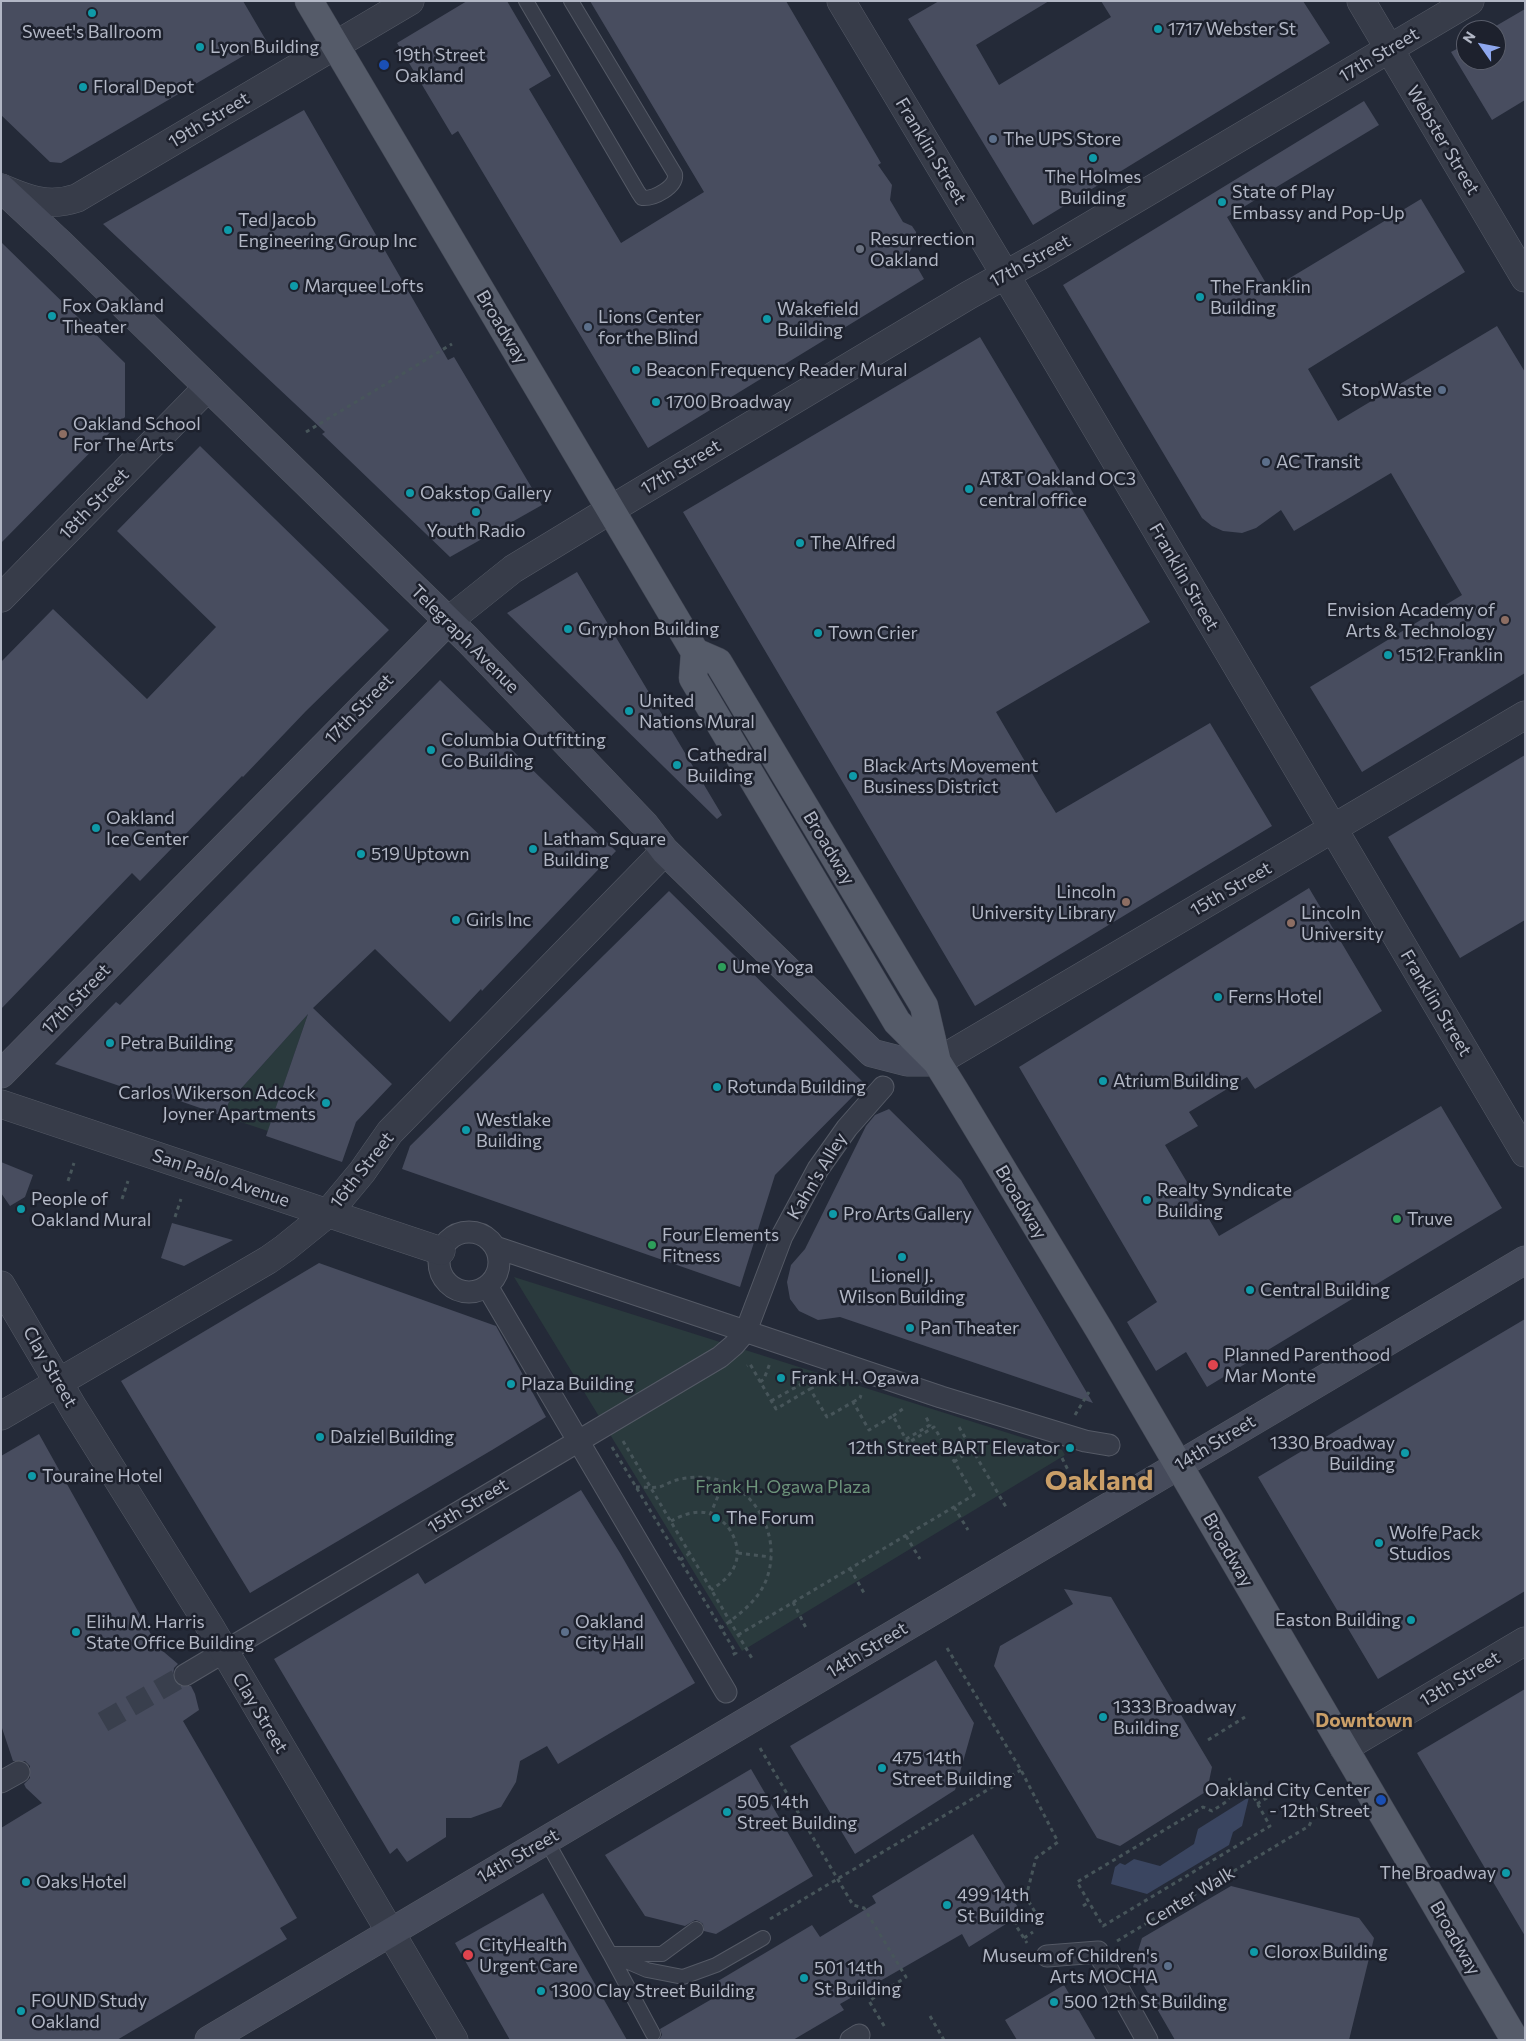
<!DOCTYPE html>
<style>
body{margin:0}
#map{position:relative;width:1526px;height:2041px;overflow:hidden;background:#242a38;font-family:Commissioner,sans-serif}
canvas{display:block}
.frame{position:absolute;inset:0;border:2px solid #b2b7c5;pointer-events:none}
.north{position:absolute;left:1456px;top:20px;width:50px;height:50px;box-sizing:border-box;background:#1d212d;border:1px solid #595d6a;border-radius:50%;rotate:303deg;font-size:14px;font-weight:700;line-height:20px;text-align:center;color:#b2b7c5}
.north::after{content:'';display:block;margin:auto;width:18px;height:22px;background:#8ea7ee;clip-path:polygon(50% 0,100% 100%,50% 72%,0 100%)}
</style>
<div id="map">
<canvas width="1526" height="2041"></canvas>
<div class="frame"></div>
<div class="north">N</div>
</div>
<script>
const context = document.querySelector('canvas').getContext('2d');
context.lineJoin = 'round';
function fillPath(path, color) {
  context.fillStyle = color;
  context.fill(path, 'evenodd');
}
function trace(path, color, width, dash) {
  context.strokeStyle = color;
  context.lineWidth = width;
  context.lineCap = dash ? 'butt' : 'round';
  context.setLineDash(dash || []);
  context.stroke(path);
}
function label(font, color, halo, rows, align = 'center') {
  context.font = font + ' Commissioner,sans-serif';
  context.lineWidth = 5;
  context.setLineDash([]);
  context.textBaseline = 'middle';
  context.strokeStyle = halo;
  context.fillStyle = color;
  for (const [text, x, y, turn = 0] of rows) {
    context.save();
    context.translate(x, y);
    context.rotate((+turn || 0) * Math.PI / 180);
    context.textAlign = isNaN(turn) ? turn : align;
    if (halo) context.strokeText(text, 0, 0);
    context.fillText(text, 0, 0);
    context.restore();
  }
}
fillPath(new Path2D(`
 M308 1014 268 1131 223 1116 229 1102Z
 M514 1277 1062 1450 1065 1455 742 1651Z`), '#2a3a3d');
fillPath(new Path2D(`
 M1249 1797 1242 1826 1233 1832 1229 1845 1147 1894 1111 1884 1115 1867 1120 1863 1125 1865 1134 1859 1160 1866 1194 1844 1198 1829Z`), '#3a4560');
fillPath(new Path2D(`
 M1 1H243L267 42 61 163 50 162 1 115Z
 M467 1H507L551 76 529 89 621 243 704 192 590 1H786L881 163 878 165 892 185 890 200 903 222 912 226 916 232V240L909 253 924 279 648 448 458 131 452 135 397 43Z
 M939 1H1049L976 45 999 85 1111 17 1101 1H1303L1330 43 1033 225 908 19Z
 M1525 9V100L1492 120 1451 52 1466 44V60H1496V30H1489Z
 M1364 101 1379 125 1227 217 1270 290 1421 199 1465 272 1308 369 1338 421 1497 326 1525 372V673L1362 772 1310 687 1462 595 1391 473 1294 531 1281 510 1256 528 1242 533 1223 531 1212 526 1202 518 1063 285Z
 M304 110 448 360 454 357 542 505 450 557 322 434 325 432 103 224Z
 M1 242 125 363V417L1 543Z
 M980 337 1150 622 996 712 1043 792 1056 813 1210 723 1272 826 975 1006 683 512Z
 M200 446 389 630 306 711 243 777 242 776 140 881 132 873 1 1009V662L53 609 147 699 216 627 117 531Z
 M577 572 722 815 717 819 507 613Z
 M440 680 616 851 482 991 481 989 450 1022 375 949 313 1008 392 1084 356 1122 342 1162 266 1136 308 1014 229 1102 223 1116 157 1093 155 1098 55 1064 116 1002 120 1005Z
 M1525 755V920L1460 958 1388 837Z
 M1309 888 1382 1011 1255 1089 1247 1077 1189 1112 1198 1126 1165 1145 1219 1236 1441 1106 1502 1208 1207 1387 1186 1352 1156 1371 1127 1322 1157 1302 1019 1067Z
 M669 891 865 1084 775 1175 740 1287 402 1169 410 1146Z
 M889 1109 961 1180 1093 1403 840 1317 818 1320 799 1311 790 1299 787 1282 791 1265 805 1249 866 1126 875 1115Z
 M1 1162 33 1175 25 1197 10 1206 1 1193Z
 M172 1223 233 1240 184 1266 161 1258Z
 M319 1263 496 1326 546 1417 492 1450 250 1593 121 1381Z
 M1525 1319V1591L1378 1679 1258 1477Z
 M39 1434 158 1647 178 1664 174 1668 173 1675 175 1682 179 1686H191L195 1694 199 1710 183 1721 297 1918 280 1928 287 1939 117 2040H1V1828L42 1803 26 1788 24 1784 30 1778V1766L25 1761H13L1 1725V1456Z
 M581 1490 620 1553 695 1683 558 1764 547 1746 520 1761 516 1782 501 1807 471 1818H446V1837L407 1862 397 1848 390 1854 274 1659 418 1573 425 1584Z
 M1064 1589 1111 1597 1212 1767 1207 1791 1120 1846 1097 1838 994 1666 1000 1646 1073 1604Z
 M936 1660 974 1723 955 1790 855 1854 790 1746Z
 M1525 1689V1936L1417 1753Z
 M751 1769 813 1876 716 1934 704 1931 703 1924 699 1921 695 1920 685 1926 645 1916 605 1855Z
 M973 1834 1022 1914 969 1947 962 1934 840 2004 844 2010 793 2040H659L662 2035 660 2029 724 1992 718 1981 812 1925 820 1937 876 1903 872 1896Z
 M1231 1886 1359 1918 1374 1938 1349 2040H1175L1133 1967 1142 1938Z
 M543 1893 627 2040H510L455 1943Z
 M1064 1985 1096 2040H1017L1005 2020Z`), '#484d5f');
trace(new Path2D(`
 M103 1722 185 1675`), '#393f4d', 21, [21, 11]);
const service = new Path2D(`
 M526 1 638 192 642 198C654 199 677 187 675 174L571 1
 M546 1840 610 1954 647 1970 683 1977 716 1965 763 1938
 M653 2034 610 1954H662L696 1929`);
const pedestrian = new Path2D(`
 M439 1262a30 30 0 1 1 60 0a30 30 0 1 1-60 0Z
 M495 1247 941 1397 1085 1441 1109 1445
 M487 1286 726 1692
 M185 1675 720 1357 734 1345 746 1331 782 1236 818 1169 847 1128 883 1087
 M1 1782 19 1772
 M1047 1956 1098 1952 1147 2040
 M851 2040 859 2035`);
const minor = new Path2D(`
 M841 1 1036 326 1525 1153
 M1361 1 1525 278
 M1 188C28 199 48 208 77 198L410 1
 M610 510 969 295 1041 255 1470 1
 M1 598 208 387
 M937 1062 1525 715
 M1 1104 441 1251
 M1 1285 74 1409 212 1630 454 2040
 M1 1416 268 1260 285 1248 327 1214 362 1172 390 1132 665 851
 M1344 1748 1525 1641`);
const tertiary = new Path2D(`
 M448 621 513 569 610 510`);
const secondary = new Path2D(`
 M1 188 61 244 468 640 645 825 665 851 872 1053 907 1062H937
 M1 1074 448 621
 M209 2040 1525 1260`);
const primary = new Path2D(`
 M309 1 695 652 718 662 924 1006 937 1062
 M695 652 693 678 897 1022 937 1062 955 1091 1100 1331 1515 2040`);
trace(service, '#555a66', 16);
trace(pedestrian, '#555a66', 23);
trace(minor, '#555a66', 29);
trace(tertiary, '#555a66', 29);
trace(secondary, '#555a66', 29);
trace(primary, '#404552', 29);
trace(new Path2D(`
 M306 432 452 344
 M1 653H2
 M68 1181 74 1163
 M122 1199 128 1181
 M175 1217 181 1199
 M760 1382 764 1379 770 1363
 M810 1389 818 1385 819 1381
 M771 1401 805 1382 800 1375
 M853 1402 860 1398 861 1395
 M1075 1415 1089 1392
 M893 1416 904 1408
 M959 1427 1006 1507
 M906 1439 930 1425 926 1417
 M623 1441 753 1660
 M612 1447 736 1653 730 1656
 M1062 1458 1068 1470
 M954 1462 972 1449
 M636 1487C643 1487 652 1488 659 1487 664 1486 668 1483 673 1481 686 1477 701 1476 715 1479 760 1489 784 1544 764 1585 755 1603 737 1616 721 1628
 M954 1507 968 1530
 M710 1515 724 1482
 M671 1521C677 1518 685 1514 692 1513 720 1506 745 1540 735 1565 730 1577 721 1583 711 1590
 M906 1536 920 1559
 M738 1553 771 1557
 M680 1560 690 1553
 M850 1568 864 1593
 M793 1602 806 1628
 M738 1635 974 1495 934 1427 908 1443 893 1416 869 1430 853 1402 827 1417 810 1389 776 1409 750 1364 747 1366
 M947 1648 1021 1770 1058 1842 1036 1858 1026 1897 1035 1912 1015 1924 1027 1943
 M1208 1740 1245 1717
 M760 1748 853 1905 864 1908 906 1977 869 2001 886 2029
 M1229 1778 1235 1790
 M1246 1783 1270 1826 1103 1926 1077 1882 1203 1807 1212 1811 1226 1802 1235 1790Z
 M1257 1804 1281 1789
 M1083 1906 1089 1902
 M770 1919 1021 1770
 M1024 1938 1033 1932
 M1117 1941 1309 1826 1318 1807
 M930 2016 944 2040`), '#47555a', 3, [4, 4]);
trace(service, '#373c49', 14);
trace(pedestrian, '#373c49', 21);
trace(minor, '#373c49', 28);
trace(tertiary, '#373c49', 28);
trace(secondary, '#464b5b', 28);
trace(primary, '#555b69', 28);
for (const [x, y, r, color] of [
 [92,13,5,"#0f9aa8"],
 [1158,29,5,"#0f9aa8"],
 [200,47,5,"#0f9aa8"],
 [384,65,6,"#1a4fb4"],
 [83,87,5,"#0f9aa8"],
 [993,139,5,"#5c6f8a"],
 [1093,158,5,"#0f9aa8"],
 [1222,202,5,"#0f9aa8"],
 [228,230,5,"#0f9aa8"],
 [860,249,5,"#6b7280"],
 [294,286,5,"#0f9aa8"],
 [1200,297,5,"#0f9aa8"],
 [52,316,5,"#0f9aa8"],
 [767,319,5,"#0f9aa8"],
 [588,327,5,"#5c6f8a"],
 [636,370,5,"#0f9aa8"],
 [1442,390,5,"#5c6f8a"],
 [656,402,5,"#0f9aa8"],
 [63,434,5,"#8d6e63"],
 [1266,462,5,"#5c6f8a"],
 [969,489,5,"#0f9aa8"],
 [410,493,5,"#0f9aa8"],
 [476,512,5,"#0f9aa8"],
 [800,543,5,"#0f9aa8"],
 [1505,620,5,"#8d6e63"],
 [568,629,5,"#0f9aa8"],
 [818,633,5,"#0f9aa8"],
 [1388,655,5,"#0f9aa8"],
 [629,711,5,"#0f9aa8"],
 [431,750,5,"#0f9aa8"],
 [677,765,5,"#0f9aa8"],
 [853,776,5,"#0f9aa8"],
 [96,828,5,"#0f9aa8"],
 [533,849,5,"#0f9aa8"],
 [361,854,5,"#0f9aa8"],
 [1126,902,5,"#8d6e63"],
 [456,920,5,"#0f9aa8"],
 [1291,923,5,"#8d6e63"],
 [722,967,5,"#2e9e5b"],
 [1218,997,5,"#0f9aa8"],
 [110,1043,5,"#0f9aa8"],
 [1103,1081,5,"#0f9aa8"],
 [717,1087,5,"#0f9aa8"],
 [326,1103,5,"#0f9aa8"],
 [466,1130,5,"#0f9aa8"],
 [1147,1200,5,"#0f9aa8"],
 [21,1209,5,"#0f9aa8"],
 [833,1214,5,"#0f9aa8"],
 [1397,1219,5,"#2e9e5b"],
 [652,1245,5,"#2e9e5b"],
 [902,1257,5,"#0f9aa8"],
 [1250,1290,5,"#0f9aa8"],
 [910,1328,5,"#0f9aa8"],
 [1213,1365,6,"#e0444e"],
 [781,1378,5,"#0f9aa8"],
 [511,1384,5,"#0f9aa8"],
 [320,1437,5,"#0f9aa8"],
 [1070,1448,5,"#0f9aa8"],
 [1405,1453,5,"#0f9aa8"],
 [32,1476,5,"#0f9aa8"],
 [716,1518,5,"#0f9aa8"],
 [1379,1543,5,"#0f9aa8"],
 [1411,1620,5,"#0f9aa8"],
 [76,1632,5,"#0f9aa8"],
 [565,1632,5,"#5c6f8a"],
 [1103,1717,5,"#0f9aa8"],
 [882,1768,5,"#0f9aa8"],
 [1381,1800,6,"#1a4fb4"],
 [727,1812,5,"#0f9aa8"],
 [1506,1873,5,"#0f9aa8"],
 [26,1882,5,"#0f9aa8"],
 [947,1905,5,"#0f9aa8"],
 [1254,1952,5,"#0f9aa8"],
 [468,1955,6,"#e0444e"],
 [1168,1966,5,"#5c6f8a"],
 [804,1978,5,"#0f9aa8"],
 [541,1991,5,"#0f9aa8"],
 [1054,2002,5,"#0f9aa8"],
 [21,2011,5,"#0f9aa8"]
]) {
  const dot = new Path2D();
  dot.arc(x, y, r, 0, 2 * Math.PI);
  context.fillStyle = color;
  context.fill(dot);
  trace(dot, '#1d212d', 2);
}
label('18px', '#b2b7c5', '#1d212d', [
 ["1717 Webster St",1168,29],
 ["Sweet's Ballroom",92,32,"center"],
 ["Lyon Building",210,47],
 ["19th Street",395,55],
 ["Oakland",395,76],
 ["Floral Depot",93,87],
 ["The UPS Store",1003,139],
 ["The Holmes",1093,177,"center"],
 ["Building",1093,198,"center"],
 ["State of Play",1232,192],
 ["Embassy and Pop-Up",1232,213],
 ["Ted Jacob",238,220],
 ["Engineering Group Inc",238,241],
 ["Resurrection",870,239],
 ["Oakland",870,260],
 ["Marquee Lofts",304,286],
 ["The Franklin",1210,287],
 ["Building",1210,308],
 ["Fox Oakland",62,306],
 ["Theater",62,327],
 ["Wakefield",777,309],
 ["Building",777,330],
 ["Lions Center",598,317],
 ["for the Blind",598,338],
 ["Beacon Frequency Reader Mural",646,370],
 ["StopWaste",1432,390,"right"],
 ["1700 Broadway",666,402],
 ["Oakland School",73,424],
 ["For The Arts",73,445],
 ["AC Transit",1276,462],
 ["AT&T Oakland OC3",979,479],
 ["central office",979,500],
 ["Oakstop Gallery",420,493],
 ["Youth Radio",476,531,"center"],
 ["The Alfred",810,543],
 ["Envision Academy of",1495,610,"right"],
 ["Arts & Technology",1495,631,"right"],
 ["Gryphon Building",578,629],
 ["Town Crier",828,633],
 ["1512 Franklin",1398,655],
 ["United",639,701],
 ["Nations Mural",639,722],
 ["Columbia Outfitting",441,740],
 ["Co Building",441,761],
 ["Cathedral",687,755],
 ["Building",687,776],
 ["Black Arts Movement",863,766],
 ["Business District",863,787],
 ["Oakland",106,818],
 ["Ice Center",106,839],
 ["Latham Square",543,839],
 ["Building",543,860],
 ["519 Uptown",371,854],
 ["Lincoln",1116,892,"right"],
 ["University Library",1116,913,"right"],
 ["Lincoln",1301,913],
 ["University",1301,934],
 ["Girls Inc",466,920],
 ["Ume Yoga",732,967],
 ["Ferns Hotel",1228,997],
 ["Petra Building",120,1043],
 ["Atrium Building",1113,1081],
 ["Rotunda Building",727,1087],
 ["Carlos Wikerson Adcock",316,1093,"right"],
 ["Joyner Apartments",316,1114,"right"],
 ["Westlake",476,1120],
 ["Building",476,1141],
 ["Realty Syndicate",1157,1190],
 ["Building",1157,1211],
 ["People of",31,1199],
 ["Oakland Mural",31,1220],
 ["Pro Arts Gallery",843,1214],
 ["Truve",1407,1219],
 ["Four Elements",662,1235],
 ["Fitness",662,1256],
 ["Lionel J.",902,1276,"center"],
 ["Wilson Building",902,1297,"center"],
 ["Central Building",1260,1290],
 ["Pan Theater",920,1328],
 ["Planned Parenthood",1224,1355],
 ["Mar Monte",1224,1376],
 ["Frank H. Ogawa",791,1378],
 ["Plaza Building",521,1384],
 ["Dalziel Building",330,1437],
 ["1330 Broadway",1395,1443,"right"],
 ["Building",1395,1464,"right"],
 ["12th Street BART Elevator",1060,1448,"right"],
 ["Touraine Hotel",42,1476],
 ["The Forum",726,1518],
 ["Wolfe Pack",1389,1533],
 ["Studios",1389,1554],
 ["Easton Building",1401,1620,"right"],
 ["Elihu M. Harris",86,1622],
 ["State Office Building",86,1643],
 ["Oakland",575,1622],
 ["City Hall",575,1643],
 ["1333 Broadway",1113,1707],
 ["Building",1113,1728],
 ["475 14th",892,1758],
 ["Street Building",892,1779],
 ["Oakland City Center",1370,1790,"right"],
 ["- 12th Street",1370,1811,"right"],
 ["505 14th",737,1802],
 ["Street Building",737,1823],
 ["The Broadway",1496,1873,"right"],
 ["Oaks Hotel",36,1882],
 ["499 14th",957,1895],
 ["St Building",957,1916],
 ["CityHealth",479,1945],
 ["Urgent Care",479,1966],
 ["Clorox Building",1264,1952],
 ["Museum of Children's",1158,1956,"right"],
 ["Arts MOCHA",1158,1977,"right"],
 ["501 14th",814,1968],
 ["St Building",814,1989],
 ["1300 Clay Street Building",551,1991],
 ["FOUND Study",31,2001],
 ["Oakland",31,2022],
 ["500 12th St Building",1064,2002]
], 'left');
label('18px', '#b2b7c5', '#1d212d', [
 ["17th Street",1379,55,-31],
 ["19th Street",209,120,-31],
 ["Webster Street",1443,140,59],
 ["Franklin Street",931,151,59],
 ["17th Street",1030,261,-29],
 ["Broadway",502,327,59],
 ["17th Street",681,467,-31],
 ["18th Street",94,504,-46],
 ["Franklin Street",1184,577,60],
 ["Telegraph Avenue",465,639,45],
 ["17th Street",359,709,-46],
 ["Broadway",829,848,59],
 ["15th Street",1231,889,-30],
 ["17th Street",76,999,-46],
 ["Franklin Street",1436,1003,59],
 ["16th Street",362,1170,-52],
 ["Kahn's Alley",817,1176,-59],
 ["San Pablo Avenue",221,1178,19],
 ["Broadway",1021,1202,59],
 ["Clay Street",50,1367,60],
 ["14th Street",1215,1443,-31],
 ["15th Street",468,1506,-31],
 ["Broadway",1228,1550,60],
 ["14th Street",867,1650,-31],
 ["13th Street",1460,1679,-31],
 ["Clay Street",260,1713,59],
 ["14th Street",518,1856,-30],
 ["Center Walk",1190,1897,-31],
 ["Broadway",1455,1938,60]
]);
label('18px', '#6c937a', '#1d212d', [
 ["Frank H. Ogawa Plaza",783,1487]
]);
label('bold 19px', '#ca9f68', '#1d212d', [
 ["Downtown",1364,1721]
]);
label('bold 28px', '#ca9f68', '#1d212d', [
 ["Oakland",1099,1481]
]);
</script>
